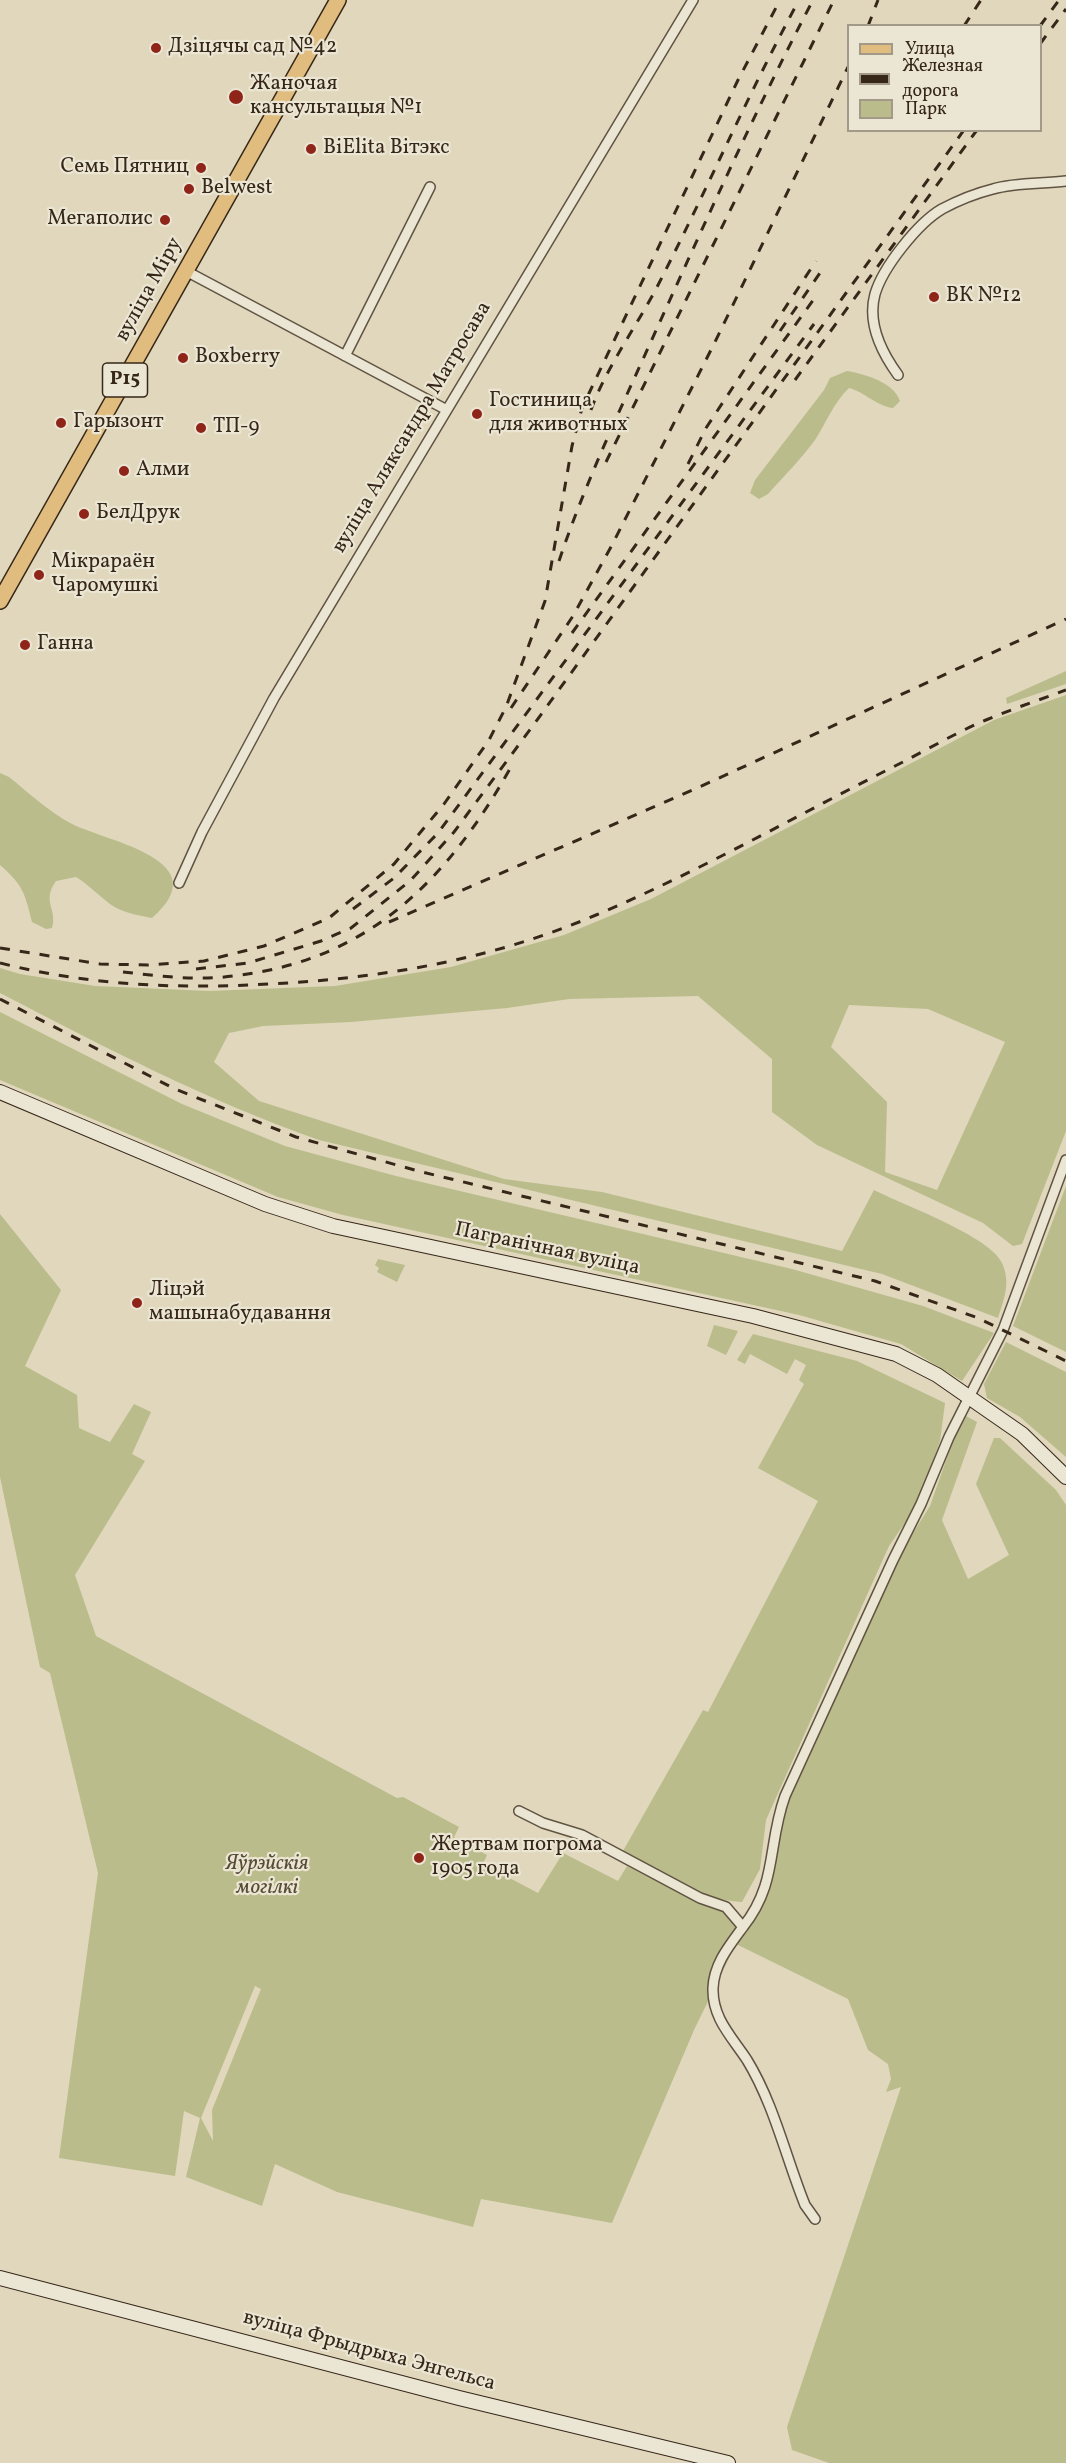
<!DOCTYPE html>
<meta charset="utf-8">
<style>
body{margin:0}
#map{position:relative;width:1066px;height:2463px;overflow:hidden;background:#e0d7bc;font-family:Vollkorn,serif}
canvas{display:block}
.legend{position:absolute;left:847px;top:24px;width:195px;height:108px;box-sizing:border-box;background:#ebe5d3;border:2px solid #a39989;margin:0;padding:8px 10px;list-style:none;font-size:18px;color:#362719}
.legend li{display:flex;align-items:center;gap:12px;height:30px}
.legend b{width:30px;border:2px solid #a39989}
</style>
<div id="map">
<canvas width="1066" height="2463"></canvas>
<ul class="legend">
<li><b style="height:8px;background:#e0bc7e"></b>Улица</li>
<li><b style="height:8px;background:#362719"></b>Железная дорога</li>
<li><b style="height:16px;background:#babc8b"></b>Парк</li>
</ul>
</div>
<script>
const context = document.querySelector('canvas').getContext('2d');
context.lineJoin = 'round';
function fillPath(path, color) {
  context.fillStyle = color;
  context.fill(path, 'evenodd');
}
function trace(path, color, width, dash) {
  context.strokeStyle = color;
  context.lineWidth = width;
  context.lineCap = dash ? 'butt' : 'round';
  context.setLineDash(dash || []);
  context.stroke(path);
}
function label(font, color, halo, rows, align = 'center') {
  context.font = font + ' Vollkorn,serif';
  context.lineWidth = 4.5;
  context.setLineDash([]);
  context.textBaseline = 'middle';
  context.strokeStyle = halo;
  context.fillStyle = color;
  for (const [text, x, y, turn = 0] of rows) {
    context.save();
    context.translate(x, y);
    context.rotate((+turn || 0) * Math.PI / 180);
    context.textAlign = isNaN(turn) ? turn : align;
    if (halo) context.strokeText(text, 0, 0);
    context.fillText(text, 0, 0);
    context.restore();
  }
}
fillPath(new Path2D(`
 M847 371C864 374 894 382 900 401L893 408C876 406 865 392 849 388 834 402 826 423 815 440 801 459 784 476 768 494L759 499 750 493 755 480 824 390 830 378Z
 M1066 671V684L1007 704 1006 698Z
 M1066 695V1131L1022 1244 1013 1246 983 1223 817 1145 772 1112V1059L698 996 569 999 507 1008 351 1022 263 1026 229 1033 214 1062 259 1101 504 1179 602 1192 842 1251 874 1190C903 1205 990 1236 1002 1263 1011 1283 1004 1299 998 1318L882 1274 319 1140C208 1101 104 1047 0 993V968L20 974 95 986 209 991 335 986 451 967 564 935 651 899 994 720ZM849 1005 928 1009 1005 1042 937 1190 885 1172 887 1102 831 1047Z
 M0 773 9 777C29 793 49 812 72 824 108 842 219 860 152 918 138 915 122 913 110 904 98 895 89 885 76 877L56 881C41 902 58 909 52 928L46 929 32 922C25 893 23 885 0 865Z
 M0 1012 182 1104 285 1146 396 1176 792 1269 923 1306 994 1333 962 1381 901 1344 799 1315 343 1215 278 1197 0 1080Z
 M1066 1186V1352L1013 1326Z
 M0 1214 61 1290 25 1366 77 1395 79 1428 110 1442 134 1404 151 1412 132 1454 145 1461 75 1575 96 1636 397 1798 403 1797 459 1827 454 1837 487 1855 483 1864 538 1893 563 1853 618 1881 627 1866 697 1902 749 1919 767 1878 777 1822 898 1557 930 1506 954 1438 966 1416 977 1422 942 1520 968 1579 1009 1555 976 1484 994 1438H1000L1056 1490 1066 1505V2463H829L792 2450 787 2427 901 2087 886 2092 891 2079 888 2064 868 2050 848 1999 736 1944 694 2030 612 2223 481 2199 473 2227 337 2192 275 2164 262 2206 186 2177 200 2118 184 2111 175 2176 59 2158 98 1873 50 1673 40 1667 0 1477ZM255 1986 261 1989 212 2110 213 2141 201 2118Z
 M378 1259 405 1265 397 1282 377 1272 379 1268 375 1265Z
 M714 1325 738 1331 726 1355 707 1346Z
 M753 1334 857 1361 945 1403 940 1441 918 1504 889 1546 766 1820 760 1869 742 1902C698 1900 660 1872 623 1851L703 1710 708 1712 818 1501 758 1468 804 1384 799 1380 806 1365 795 1359 787 1374 750 1354 745 1364 737 1360Z
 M1006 1342 1066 1372V1457L1020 1417 987 1398 984 1384Z`), '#babc8b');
const street = new Path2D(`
 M186 271 445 409
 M345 356 430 187
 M898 375C882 353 867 323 875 294 883 267 918 223 942 209 957 201 977 193 993 189 1016 182 1043 184 1066 181
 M179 883 202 832 274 698 693 0
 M519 1811 543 1823 582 1835 700 1898 726 1907 743 1927C778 1883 767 1846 785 1796L893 1560 921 1504 949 1437 1003 1330 1066 1160
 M743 1927C729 1946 714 1964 713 1988 712 2018 732 2037 747 2060 774 2104 786 2158 805 2205L815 2219`);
const secondary = new Path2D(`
 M0 1092 265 1204 333 1226 753 1316 896 1354 937 1375 1022 1434 1066 1477
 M0 2278 459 2398 728 2463`);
const primary = new Path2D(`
 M0 601 338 0`);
trace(street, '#605342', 12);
trace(secondary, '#362719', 16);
trace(primary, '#362719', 18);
trace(street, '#ebe5d3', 9);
trace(secondary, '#ebe5d3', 14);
trace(primary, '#e0bc7e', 15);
trace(new Path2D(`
 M868 26 878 0
 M964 26 981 0
 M1040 26 1059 0
 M1040 44 1066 9
 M780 331 824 267
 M795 380 977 130
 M585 429C598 378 633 333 657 287 706 192 748 94 799 0
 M606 462 834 0
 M688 464 706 428 816 261
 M559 561C586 480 623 404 658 326 708 216 757 107 813 0
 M572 633 814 299
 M511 708 573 616 612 545 714 344 848 67
 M353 909 394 878 438 833 814 324
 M389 922 695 789 1066 619
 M0 948 100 964 148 965 204 961 264 946 329 918 394 864 444 804 489 740 506 707 545 601 572 446 582 408 738 80 780 0
 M0 963C91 986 177 989 270 984 383 978 491 960 596 915 698 872 796 816 895 766 925 751 955 733 986 720 1012 709 1039 700 1066 690
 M196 969 248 963 321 941 351 928 411 880 454 832 532 727 964 130
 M123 972C159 976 197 981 233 976 368 961 447 881 511 767
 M0 999 175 1089 296 1137 422 1172 875 1281 978 1318 1066 1361`), '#362719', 3, [10, 10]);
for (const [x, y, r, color] of [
 [156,48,6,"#8f2418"],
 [236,97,8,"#8f2418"],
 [311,149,6,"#8f2418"],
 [201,168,6,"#8f2418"],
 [189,189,6,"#8f2418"],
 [165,220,6,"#8f2418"],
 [934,297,6,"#8f2418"],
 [183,358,6,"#8f2418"],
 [477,414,6,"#8f2418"],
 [61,423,6,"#8f2418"],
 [201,428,6,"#8f2418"],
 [124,471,6,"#8f2418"],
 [84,514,6,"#8f2418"],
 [39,575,6,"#8f2418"],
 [25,645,6,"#8f2418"],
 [137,1303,6,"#8f2418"],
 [419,1858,6,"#8f2418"]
]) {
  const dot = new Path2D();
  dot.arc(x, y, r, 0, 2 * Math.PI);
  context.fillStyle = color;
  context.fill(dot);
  trace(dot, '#ebe5d3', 2);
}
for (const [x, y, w] of [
 [125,380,45]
]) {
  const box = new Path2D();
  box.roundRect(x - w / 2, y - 17, w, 34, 4.5);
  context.fillStyle = '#ebe5d3';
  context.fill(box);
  trace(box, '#362719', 1.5);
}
label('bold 20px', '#362719', null, [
 ["Р15",125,380]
]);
label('21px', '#362719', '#ebe5d3', [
 ["Дзіцячы сад №42",168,48],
 ["Жаночая",250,85],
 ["кансультацыя №1",250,109],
 ["ВiElita Вітэкс",323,149],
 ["Семь Пятниц",189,168,"right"],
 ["Belwest",201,189],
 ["Мегаполис",153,220,"right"],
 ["ВК №12",946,297],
 ["Boxberry",195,358],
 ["Гостиница",489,402],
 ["для животных",489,426],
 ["Гарызонт",73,423],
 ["ТП-9",213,428],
 ["Алми",136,471],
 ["БелДрук",96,514],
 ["Мікрараён",51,563],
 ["Чаромушкі",51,587],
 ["Ганна",37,645],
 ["Ліцэй",149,1291],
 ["машынабудавання",149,1315],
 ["Жертвам погрома",431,1846],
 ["1905 года",431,1870]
], 'left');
label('21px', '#362719', '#ebe5d3', [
 ["вуліца Міру",150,290,-61],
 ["вуліца Аляксандра Матросава",413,428,-59],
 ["Пагранічная вуліца",547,1250,12],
 ["вуліца Фрыдрыха Энгельса",369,2352,15]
]);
label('italic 21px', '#574c36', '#ebe5d3', [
 ["Яўрэйскія",267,1865],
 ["могілкі",267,1889]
]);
</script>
